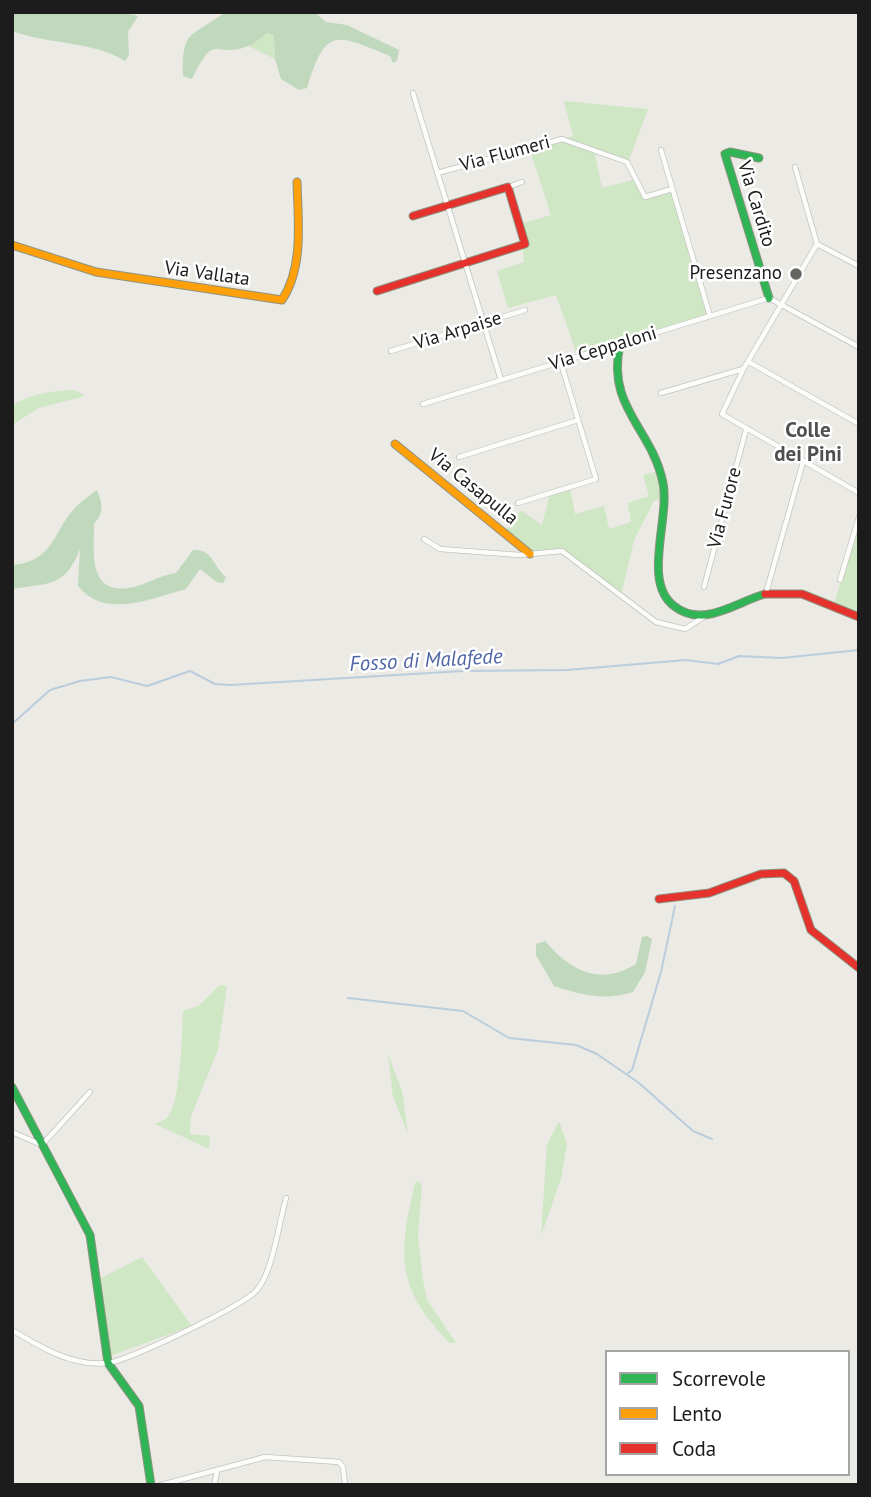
<!DOCTYPE html>
<style>
body{margin:0}
#map{position:relative;width:871px;height:1497px;overflow:hidden;background:#ebeae5;font-family:"PT Sans",sans-serif}
canvas{display:block}
.frame{position:absolute;inset:0;border:14px solid #1c1c1c;pointer-events:none}
.legend{position:absolute;left:605px;top:1350px;width:245px;height:126px;box-sizing:border-box;background:#fff;border:2px solid #a4a4a4;margin:0;padding:9px 12px;list-style:none;font-size:21px;color:#1c1c1c}
.legend li{display:flex;align-items:center;gap:14px;height:35px}
.legend b{width:35px;border:2px solid #a4a4a4}
</style>
<div id="map">
<canvas width="871" height="1497"></canvas>
<div class="frame"></div>
<ul class="legend">
<li><b style="height:9px;background:#30b455"></b>Scorrevole</li>
<li><b style="height:9px;background:#ff9f0a"></b>Lento</li>
<li><b style="height:9px;background:#e5322d"></b>Coda</li>
</ul>
</div>
<script>
const context = document.querySelector('canvas').getContext('2d');
context.lineJoin = 'round';
function fillPath(path, color) {
  context.fillStyle = color;
  context.fill(path, 'evenodd');
}
function trace(path, color, width, dash) {
  context.strokeStyle = color;
  context.lineWidth = width;
  context.lineCap = dash ? 'butt' : 'round';
  context.setLineDash(dash || []);
  context.stroke(path);
}
function label(font, color, halo, rows, align = 'center') {
  context.font = font + ' "PT Sans",sans-serif';
  context.lineWidth = 5;
  context.setLineDash([]);
  context.textBaseline = 'middle';
  context.strokeStyle = halo;
  context.fillStyle = color;
  for (const [text, x, y, turn = 0] of rows) {
    context.save();
    context.translate(x, y);
    context.rotate((+turn || 0) * Math.PI / 180);
    context.textAlign = isNaN(turn) ? turn : align;
    if (halo) context.strokeText(text, 0, 0);
    context.fillText(text, 0, 0);
    context.restore();
  }
}
fillPath(new Path2D(`
 M267 33 274 34 275 59 249 46Z
 M564 101 648 109 628 163 594 150 602 188 636 179 642 195 649 197 672 189 710 316 578 358 556 295 508 308 497 271 524 262 520 224 551 215 529 148 573 136Z
 M75 390 85 396 39 408 12 425V405C33 393 52 391 75 390Z
 M659 471 664 499 654 501 634 540 621 596 563 551 530 554 504 532 521 510 542 525 550 493 570 487 575 514 604 506 609 529 631 522 628 503 649 496 643 475Z
 M859 517V617L834 605Z
 M220 985 227 986 218 1050 191 1116 190 1134 210 1136 209 1149 155 1124C160 1122 166 1120 169 1115 181 1097 182 1034 183 1011L198 1006Z
 M388 1054 402 1091 408 1134 393 1097Z
 M559 1121 567 1143 561 1179 541 1236 547 1145Z
 M419 1181 422 1186 418 1235 423 1280 427 1300 456 1343H450C396 1289 398 1255 415 1183Z
 M142 1257 192 1326 110 1356 101 1278Z`), '#d0e7c5');
fillPath(new Path2D(`
 M12 12 127 13 138 16 128 32 129 55 125 61C93 41 51 45 12 31Z
 M225 12H314L326 22 347 25 399 50 397 61 393 63 390 56C335 34 326 26 307 88L299 90 281 79 275 59 274 35 267 33C261 37 255 44 248 46 214 60 216 29 192 79L183 76C182 27 191 39 225 12Z
 M97 490C103 505 104 512 94 524 94 555 88 597 134 587 149 583 161 575 176 573L193 550C213 549 212 565 226 577L223 583 217 582 200 569 186 589C151 598 105 620 78 586L80 549C65 587 50 583 12 589V565C57 561 52 529 79 504 84 499 91 495 97 490Z
 M647 936 652 939 645 972 633 992C604 1001 582 995 554 986L536 955V944L545 941C570 970 599 987 636 964L642 937Z`), '#c0d8bc');
trace(new Path2D(`
 M12 724 50 690 80 681 111 677 147 686 190 671 215 684 230 685 463 671 567 670 686 660 718 664 739 656 782 658 859 650
 M348 998 463 1011 509 1038 576 1045 597 1054 639 1083 693 1131 712 1139
 M627 1074 632 1070 661 972 675 906`), '#bacddc', 2);
const street = new Path2D(`
 M413 93 501 380
 M661 150 710 316
 M795 167 817 244 859 266
 M437 173 562 139 627 162 645 197 672 189
 M508 187 522 182
 M817 244 744 368 722 414 859 493
 M391 351 525 310
 M749 362 859 424
 M661 393 743 369
 M423 404 769 298 859 347
 M459 457 578 420
 M518 503 596 479 561 363
 M424 539 440 549 519 555 562 551 656 622 685 629 705 616
 M840 580 859 517
 M704 587 746 430
 M766 593 803 462
 M12 1132 42 1145 90 1092
 M12 1330C40 1347 73 1367 107 1363 128 1361 243 1306 257 1290 273 1271 279 1223 286 1198
 M161 1485 265 1457 339 1462 343 1467 345 1485
 M214 1485 217 1472`);
const fast = new Path2D(`
 M759 158 730 152 725 154 769 298
 M620 344C606 408 652 428 663 483 670 519 642 582 674 606 703 629 736 602 765 594
 M12 1087 90 1235 108 1363 139 1406 151 1485`);
const slow = new Path2D(`
 M12 245 96 272 282 300C304 267 298 220 297 182
 M395 444 530 554`);
const jam = new Path2D(`
 M377 291 525 244 508 187 413 216
 M765 594H802L859 617
 M659 899 709 893 761 874 784 873 794 881 811 930 859 968`);
trace(street, '#c3c3c1', 6);
trace(fast, '#8d937f', 9);
trace(slow, '#8d937f', 9);
trace(jam, '#8d937f', 9);
trace(street, '#fcfcfb', 4.5);
trace(fast, '#30b455', 7);
trace(slow, '#ff9f0a', 7);
trace(jam, '#e5322d', 7);
for (const [x, y, r, color] of [
 [796,274,7,"#646462"]
]) {
  const dot = new Path2D();
  dot.arc(x, y, r, 0, 2 * Math.PI);
  context.fillStyle = color;
  context.fill(dot);
  trace(dot, '#fff', 2.5);
}
label('19px', '#1c1c1c', '#fff', [
 ["Via Flumeri",505,154,-15],
 ["Via Cardito",756,204,73],
 ["Via Vallata",207,274,8],
 ["Via Arpaise",458,331,-17],
 ["Via Ceppaloni",603,349,-17],
 ["Via Casapulla",473,487,39],
 ["Via Furore",725,508,-75]
]);
label('19px', '#1c1c1c', '#fff', [
 ["Presenzano",782,274]
], 'right');
label('bold 21px', '#4f4f4f', '#fff', [
 ["Colle",808,431],
 ["dei Pini",808,455]
]);
label('italic 21px', '#4f65a6', '#fff', [
 ["Fosso di Malafede",426,661,-3]
]);
</script>
